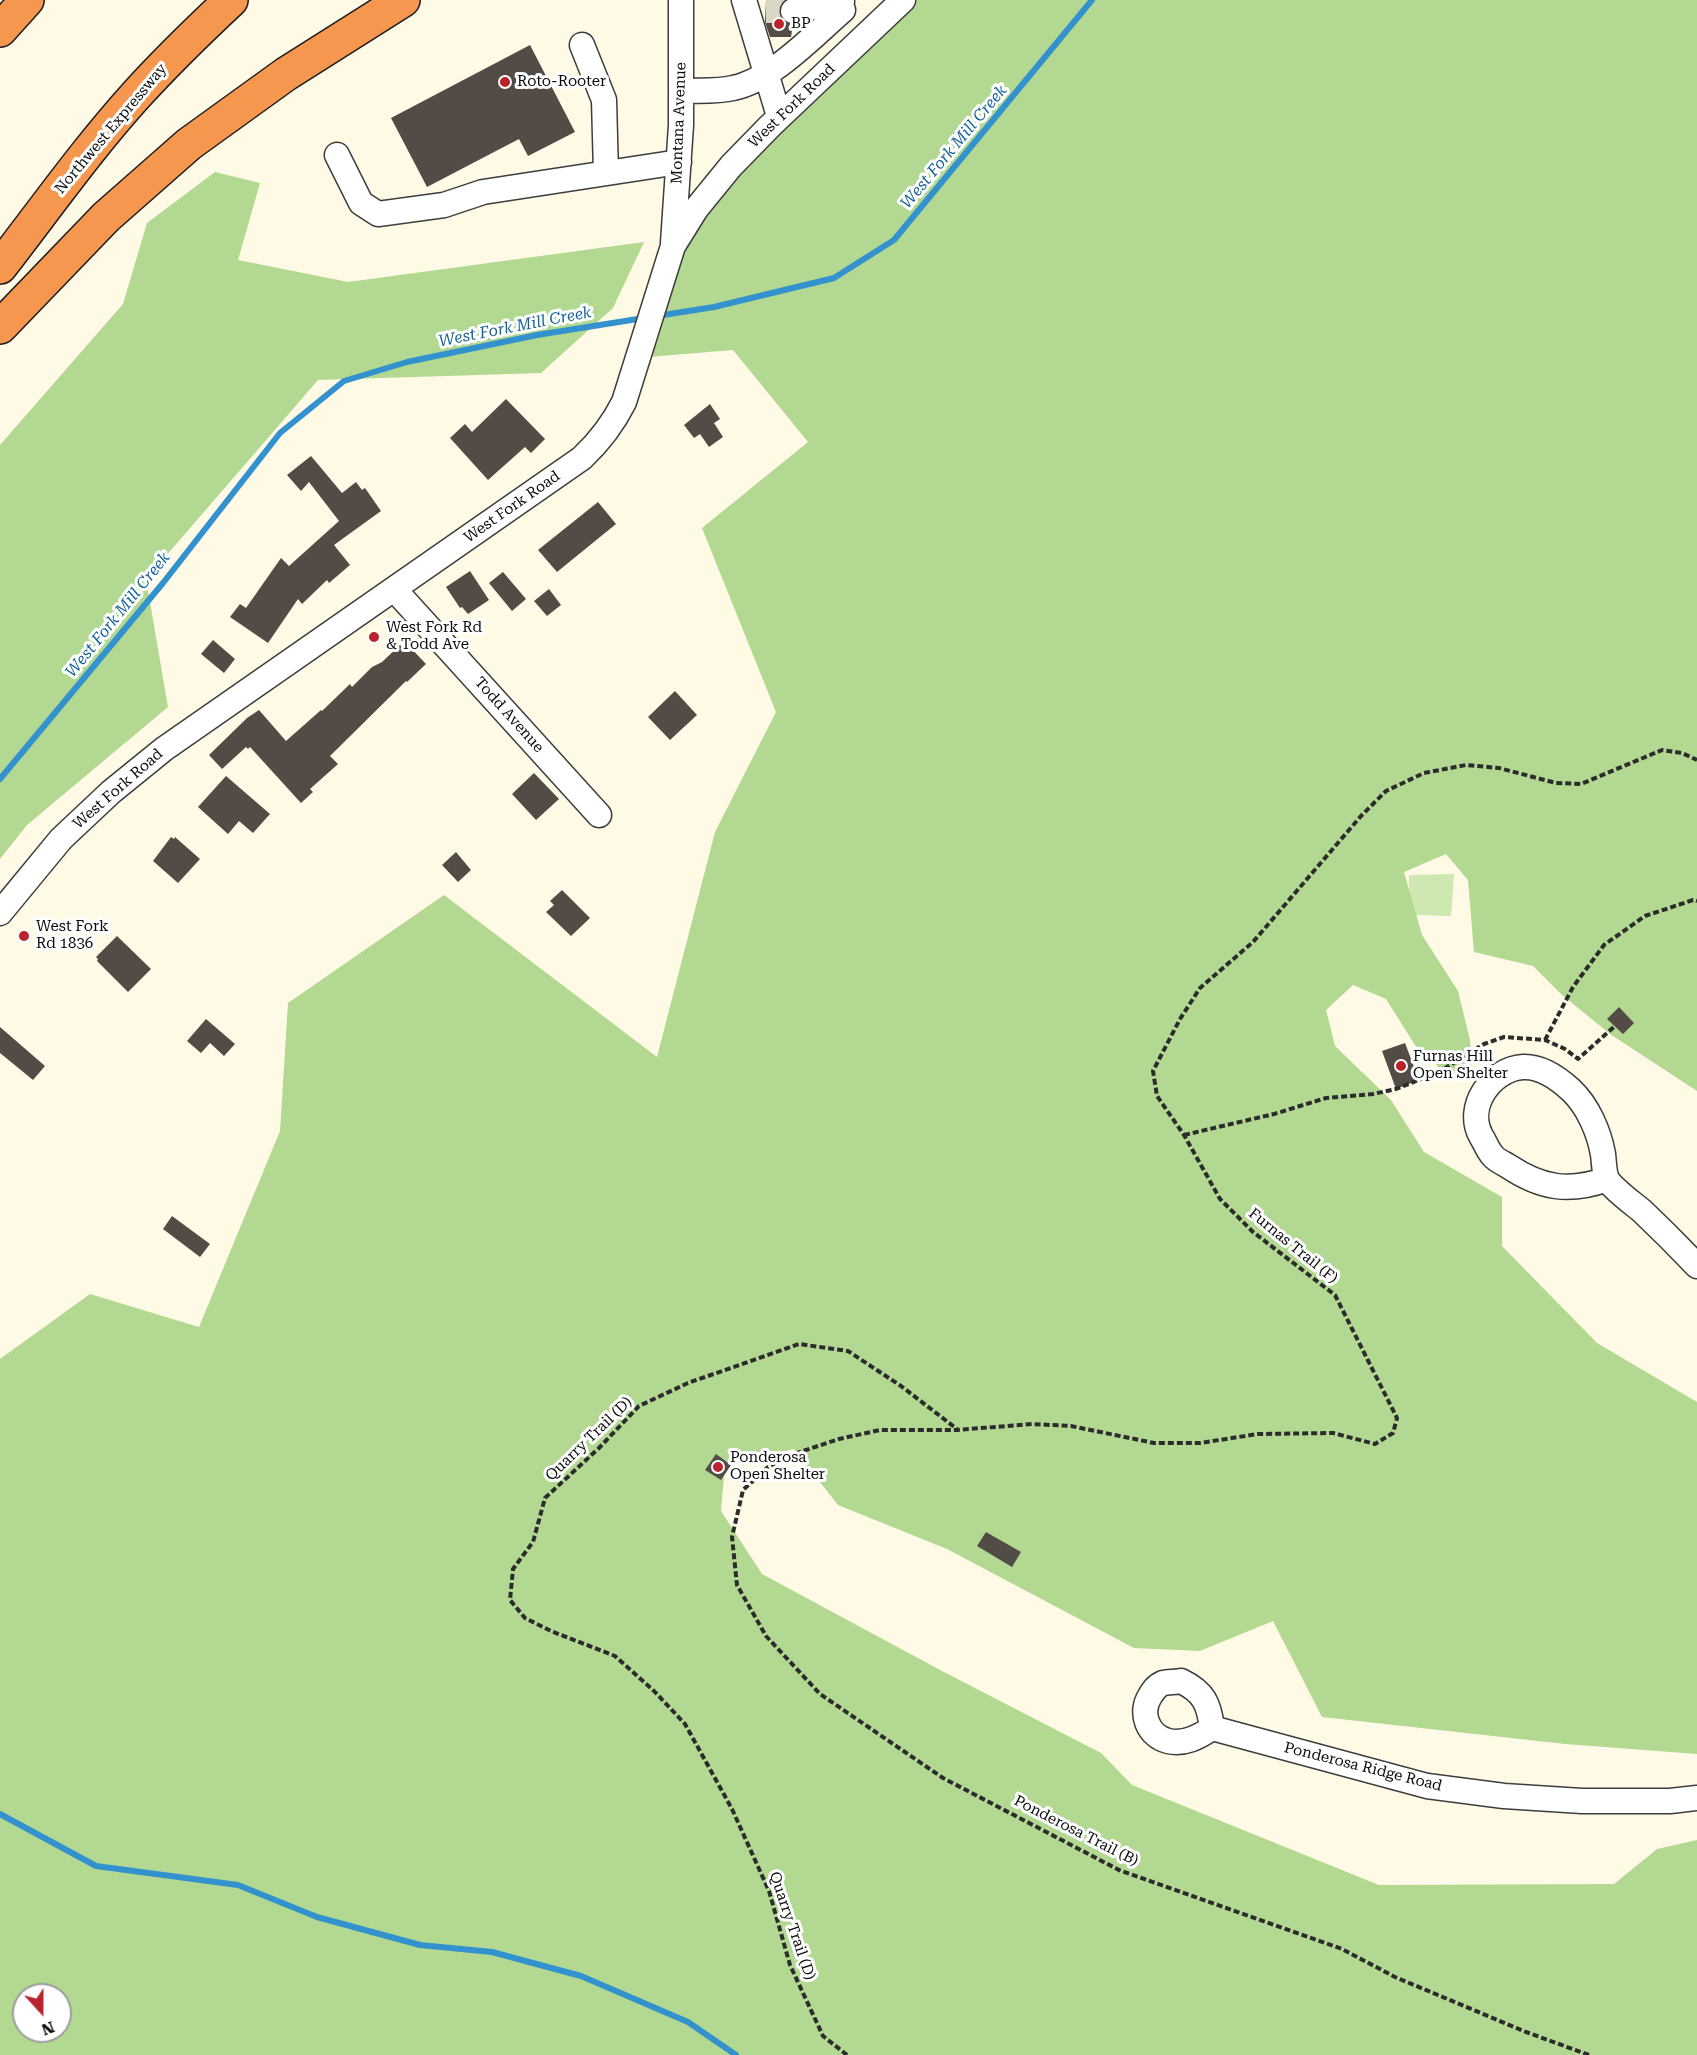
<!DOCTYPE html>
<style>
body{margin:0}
#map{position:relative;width:1697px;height:2055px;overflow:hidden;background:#fffae6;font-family:"Roboto Serif",serif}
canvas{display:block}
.north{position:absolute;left:12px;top:1983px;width:60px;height:60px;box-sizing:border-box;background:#fff;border:2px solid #9d9d9d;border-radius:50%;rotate:159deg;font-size:16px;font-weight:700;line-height:24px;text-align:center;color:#0a0a0a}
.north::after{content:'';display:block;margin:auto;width:21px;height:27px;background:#b8232d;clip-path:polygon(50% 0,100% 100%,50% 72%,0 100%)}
</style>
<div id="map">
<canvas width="1697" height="2055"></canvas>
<div class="north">N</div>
</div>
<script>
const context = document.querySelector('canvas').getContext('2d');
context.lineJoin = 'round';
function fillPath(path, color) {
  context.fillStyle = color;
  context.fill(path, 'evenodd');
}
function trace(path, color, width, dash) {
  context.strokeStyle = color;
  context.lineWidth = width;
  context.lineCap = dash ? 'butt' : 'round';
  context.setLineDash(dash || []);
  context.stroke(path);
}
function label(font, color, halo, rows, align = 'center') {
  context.font = font + ' "Roboto Serif",serif';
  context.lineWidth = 6;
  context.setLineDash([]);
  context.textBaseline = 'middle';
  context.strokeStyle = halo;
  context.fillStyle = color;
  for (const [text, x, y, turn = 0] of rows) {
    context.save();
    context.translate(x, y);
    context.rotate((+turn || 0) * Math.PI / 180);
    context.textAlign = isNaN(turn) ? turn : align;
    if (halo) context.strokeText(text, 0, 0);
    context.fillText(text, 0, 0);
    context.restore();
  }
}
fillPath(new Path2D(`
 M1454 874 1451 916 1409 915V875Z`), '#cfe8b1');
fillPath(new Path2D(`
 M903 0H1697V1091L1610 1034 1561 994 1533 966 1474 952 1468 880 1446 854 1404 872 1422 935 1458 991 1470 1040 1472 1075 1445 1073 1415 1045 1386 999 1353 985 1326 1010 1335 1046 1391 1100 1424 1152 1502 1197V1246L1597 1343 1697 1402V1754L1565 1744 1322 1717 1273 1621 1200 1651 1134 1648 947 1549 838 1505 794 1449 725 1465 721 1511 762 1574 942 1671 1101 1753 1132 1785 1379 1885 1614 1884 1657 1849 1697 1840V2055H0V1359L90 1294 199 1327 280 1131 288 1003 444 895 657 1057 715 832 776 712 702 528 808 442 733 350 637 358 696 209ZM24 1995H60V2031H24Z
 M215 172 260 183 238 260 348 282 644 242 613 308 541 373 318 380 146 579 168 707 27 825 0 859V445L123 304 147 223Z`), '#b2d891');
trace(new Path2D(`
 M657 316 714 307 834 278 894 240 1092 0
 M0 779 163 583 280 433 344 381 407 362 537 335 644 318
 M0 1814 96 1866 238 1885 317 1917 420 1945 492 1952 581 1976 688 2022 736 2055`), '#3392cd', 6);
fillPath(new Path2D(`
 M766 0H784L779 7V14L783 21 793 25 791 37H770L765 22Z
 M530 45 575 132 528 156 519 139 427 187 391 118Z
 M506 399 545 439 531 453 525 447 488 480 450 438 465 424 472 432Z
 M710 404 720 419 714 423 723 437 709 447 700 434 694 438 684 425Z
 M311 456 342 493 356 482 362 490 365 488 381 511 334 545 350 565 329 583 327 580 302 604 298 599 268 643 230 617 240 604 246 608 281 558 289 566 339 521 309 482 301 491 287 475Z
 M598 502 616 524 557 572 538 550Z
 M470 571 489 600 468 614 462 607 460 608 446 587Z
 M503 572 526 599 512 611 489 583Z
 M549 589 561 605 547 616 534 601Z
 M213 640 235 659 224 673 201 654Z
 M407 644 426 664 407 682 406 681 330 756 338 764 310 789 313 792 301 803 250 747 248 749 246 747 222 769 209 755 247 718 259 710 286 741 321 710 322 711 350 684 352 687 372 667 382 662 400 645 403 648Z
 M675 691 697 715 670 740 648 717Z
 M534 773 559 799 536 820 512 794Z
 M226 776 270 814 253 833 239 821 228 834 198 807Z
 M171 837 174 839 175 837 200 859 178 883 153 861Z
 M456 852 471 870 458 882 442 865Z
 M562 890 590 918 571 936 546 912 554 905 550 901Z
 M117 936 151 969 128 992 97 961 98 959 96 957Z
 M1619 1007 1634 1023 1623 1034 1607 1019Z
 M206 1019 235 1044 224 1056 210 1043 201 1053 187 1041Z
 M0 1027 45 1066 33 1080 0 1053Z
 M1405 1043 1419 1080 1396 1089 1382 1051Z
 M172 1216 210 1244 200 1257 163 1229Z
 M716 1454 731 1465 721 1480 705 1470Z
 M986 1532 1021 1552 1012 1567 977 1546Z`), '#524b46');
trace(new Path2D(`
 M766 11H793`), '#dad6c5', 24, [24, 12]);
const minor = new Path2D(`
 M744 0 779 116
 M793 11 842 2
 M582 45 604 100 606 173
 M681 91C698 90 717 92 733 88 772 80 813 36 843 10
 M337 155 361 203 378 214 444 205 483 192 679 162
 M673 243 681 125V0
 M394 589 599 815
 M0 913 61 839 111 792 164 749 582 458C600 441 613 424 624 402L673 246 696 209 731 166 770 126 903 0
 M1607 1179C1569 1193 1541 1188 1508 1166 1503 1163 1496 1160 1493 1156 1488 1151 1485 1142 1481 1136 1465 1107 1491 1069 1523 1067 1541 1066 1559 1079 1571 1090 1588 1106 1599 1132 1603 1154 1604 1162 1604 1175 1608 1181 1617 1192 1631 1202 1642 1211 1661 1229 1679 1247 1697 1266
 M1181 1681C1204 1692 1209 1704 1212 1728 1199 1737 1184 1745 1168 1741 1148 1736 1139 1713 1150 1696 1153 1691 1156 1686 1163 1683 1168 1682 1176 1682 1181 1681Z
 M1212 1728 1427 1786 1504 1796 1582 1801H1670L1697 1798`);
const highway = new Path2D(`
 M0 30 27 0
 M0 267C45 209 88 148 137 94 167 61 199 30 231 0
 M0 327 106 217 189 144 286 74 403 0`);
trace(minor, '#3d3d3d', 27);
trace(highway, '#1b1b1b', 36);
trace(new Path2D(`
 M1545 1040 1573 987 1604 945 1645 916 1693 900 1697 901
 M1184 1135 1274 1114 1326 1098 1373 1094 1396 1089 1439 1072 1484 1044 1504 1037 1545 1040 1565 1049 1578 1059 1615 1026
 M847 2055 823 2036 790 1965 769 1891 732 1809 685 1724 654 1691 615 1656 551 1631 525 1618 510 1600 513 1569 533 1542 545 1498 599 1448 639 1406 688 1383 799 1344 848 1351 901 1386 957 1429
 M1589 2055 1526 2032 1395 1977 1342 1949 1119 1870 943 1778 820 1694 766 1636 737 1585 732 1537 743 1490 768 1467 791 1455 839 1439 880 1430H957L1032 1424 1071 1426 1154 1443H1200L1258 1434 1333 1433 1375 1444 1393 1433 1397 1418 1335 1295 1253 1232 1220 1199 1184 1135 1157 1096 1153 1071 1180 1019 1200 988 1253 942 1361 816 1386 791 1424 773 1466 765 1499 768 1556 783 1581 784 1662 750 1682 753 1697 760`), '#2c2c2c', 4, [6, 3]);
trace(minor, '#fff', 24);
trace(highway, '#f5974e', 33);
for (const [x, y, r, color] of [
 [779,24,6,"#b8232d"],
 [505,82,6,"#b8232d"],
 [374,637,6,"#b8232d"],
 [24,936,6,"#b8232d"],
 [1401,1066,6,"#b8232d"],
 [718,1467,6,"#b8232d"]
]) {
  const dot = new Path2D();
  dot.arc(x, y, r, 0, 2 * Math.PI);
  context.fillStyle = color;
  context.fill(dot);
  trace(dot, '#fff', 2);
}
label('15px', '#0a0a0a', '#fff', [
 ["BP",791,24],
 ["Roto-Rooter",517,82],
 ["West Fork Rd",386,628],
 ["& Todd Ave",386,645],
 ["West Fork",36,927],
 ["Rd 1836",36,944],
 ["Furnas Hill",1413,1057],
 ["Open Shelter",1413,1074],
 ["Ponderosa",730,1458],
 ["Open Shelter",730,1475]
], 'left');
label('15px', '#0a0a0a', '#fff', [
 ["West Fork Road",792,106,-44],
 ["Montana Avenue",679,123,-88],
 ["Northwest Expressway",111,129,-50],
 ["West Fork Road",512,507,-35],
 ["Todd Avenue",509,715,48],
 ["West Fork Road",118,789,-41],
 ["Furnas Trail (F)",1293,1246,39],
 ["Quarry Trail (D)",589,1439,-44],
 ["Ponderosa Ridge Road",1363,1767,14],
 ["Ponderosa Trail (B)",1076,1831,27],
 ["Quarry Trail (D)",792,1926,71]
]);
label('italic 16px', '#15629a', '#fff', [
 ["West Fork Mill Creek",954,147,-50],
 ["West Fork Mill Creek",515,327,-11],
 ["West Fork Mill Creek",118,615,-51]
]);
</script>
